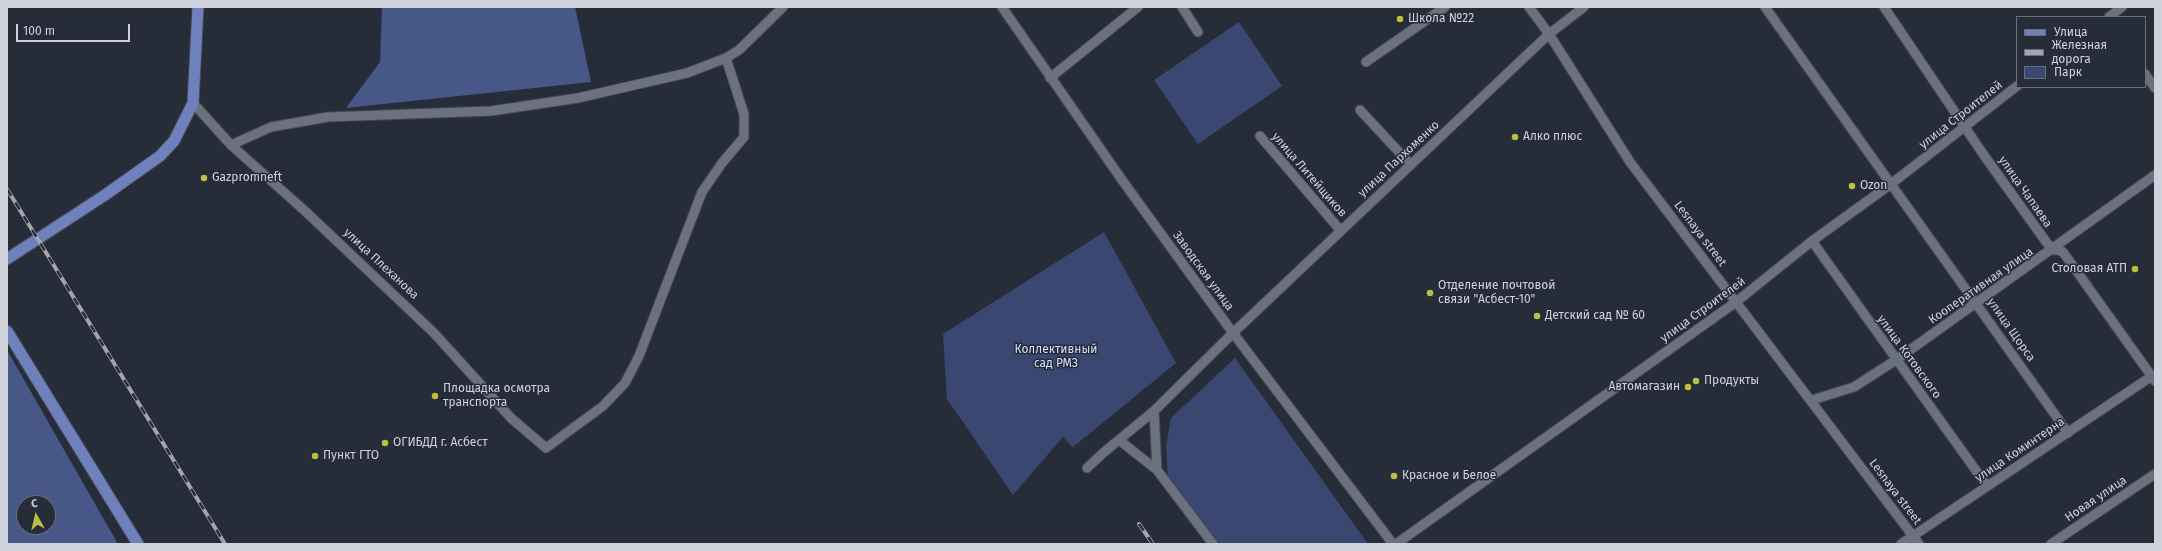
<!DOCTYPE html>
<meta charset="utf-8">
<style>
body{margin:0}
#map{position:relative;width:2162px;height:551px;overflow:hidden;background:#272c39;font-family:"Fira Sans",sans-serif}
canvas{display:block}
.frame{position:absolute;inset:0;border:8px solid #cfd2db;pointer-events:none}
.legend{position:absolute;left:2016px;top:16px;width:130px;height:72px;box-sizing:border-box;background:#272c39;border:1px solid #6a6e7a;margin:0;padding:5px 7px;list-style:none;font-size:12px;color:#cfd2db}
.legend li{display:flex;align-items:center;gap:8px;height:20px}
.legend b{width:20px;border:1px solid #6a6e7a}
.north{position:absolute;left:16px;top:495px;width:40px;height:40px;box-sizing:border-box;background:#272c39;border:1px solid #6a6e7a;border-radius:50%;rotate:352deg;font-size:11px;font-weight:700;line-height:16px;text-align:center;color:#cfd2db}
.north::after{content:'';display:block;margin:auto;width:14px;height:18px;background:#bdbf43;clip-path:polygon(50% 0,100% 100%,50% 72%,0 100%)}
.scale{position:absolute;left:16px;top:24px;width:114px;height:18px;box-sizing:border-box;border:2px solid #cfd2db;border-top:0;padding-left:5px;font-size:12px;line-height:14px;white-space:nowrap;color:#cfd2db;-webkit-text-stroke:3px #272c39;paint-order:stroke}
</style>
<div id="map">
<canvas width="2162" height="551"></canvas>
<div class="frame"></div>
<ul class="legend">
<li><b style="height:5px;background:#6e81bd"></b>Улица</li>
<li><b style="height:5px;background:#a3a6b0"></b>Железная дорога</li>
<li><b style="height:11px;background:#3a4771"></b>Парк</li>
</ul>
<div class="north">С</div>
<div class="scale">100 m</div>
</div>
<script>
const context = document.querySelector('canvas').getContext('2d');
context.lineJoin = 'round';
function fillPath(path, color) {
  context.fillStyle = color;
  context.fill(path, 'evenodd');
}
function trace(path, color, width, dash) {
  context.strokeStyle = color;
  context.lineWidth = width;
  context.lineCap = dash ? 'butt' : 'round';
  context.setLineDash(dash || []);
  context.stroke(path);
}
function label(font, color, halo, rows, align = 'center') {
  context.font = font + ' "Fira Sans",sans-serif';
  context.lineWidth = 3;
  context.setLineDash([]);
  context.textBaseline = 'middle';
  context.strokeStyle = halo;
  context.fillStyle = color;
  for (const [text, x, y, turn = 0] of rows) {
    context.save();
    context.translate(x, y);
    context.rotate((+turn || 0) * Math.PI / 180);
    context.textAlign = isNaN(turn) ? turn : align;
    if (halo) context.strokeText(text, 0, 0);
    context.fillText(text, 0, 0);
    context.restore();
  }
}
fillPath(new Path2D(`
 M1239 22 1282 86 1198 144 1154 80Z
 M1104 232 1176 363 1073 447 1063 437 1013 495 947 399 943 334Z
 M1235 358 1368 544H1220L1168 477 1166 446 1171 418Z`), '#3a4771');
fillPath(new Path2D(`
 M382 7H575L591 82 346 108 380 62Z
 M7 350 118 544H7ZM24 503H48V527H24Z`), '#475787');
const minor = new Path2D(`
 M1002 7 1122 180 1233 333 1393 544
 M1182 7 1198 32
 M1529 7 1549 34 1630 162 1919 544
 M1765 7 2068 433
 M1884 7 1983 154 2052 250H2058L2063 252 2155 381
 M2109 17 2122 7
 M1366 62 1445 7
 M2145 74 2155 88
 M1050 78 1138 7
 M193 103 231 145 305 211 434 333 511 418 546 448 603 406 625 383 639 356 702 192 722 163 744 137V114L726 58
 M1360 110 1411 165
 M1260 136 1341 231
 M231 145 271 127 328 117 491 111 578 98 687 73 726 58 739 50 783 7
 M1812 241 1987 486
 M1812 400 1854 387 1896 360 2155 175
 M1154 411 1157 470 1213 544
 M1119 440 1157 470
 M1087 468 1103 453 1154 411 1233 333 1549 34 1584 7
 M1396 544 1736 302 1812 241 1891 184 2017 86
 M1901 544 2152 376
 M2051 544 2155 474`);
const major = new Path2D(`
 M7 259 105 195 160 156 174 141 193 103 198 7
 M7 331 138 544`);
trace(minor, '#454954', 11);
trace(major, '#454954', 13);
trace(minor, '#6c7180', 9);
trace(major, '#6e81bd', 11);
const rail = new Path2D(`
 M7 189 225 544
 M1139 524 1153 544`);
trace(rail, '#a3a6b0', 4);
trace(rail, '#272c39', 2.5, [8]);
for (const [x, y, r, color] of [
 [1400,19,4,"#bdbf43"],
 [1515,137,4,"#bdbf43"],
 [204,178,4,"#bdbf43"],
 [1852,186,4,"#bdbf43"],
 [2135,269,4,"#bdbf43"],
 [1430,293,4,"#bdbf43"],
 [1537,316,4,"#bdbf43"],
 [1696,381,4,"#bdbf43"],
 [1688,387,4,"#bdbf43"],
 [435,396,4,"#bdbf43"],
 [385,443,4,"#bdbf43"],
 [315,456,4,"#bdbf43"],
 [1394,476,4,"#bdbf43"]
]) {
  const dot = new Path2D();
  dot.arc(x, y, r, 0, 2 * Math.PI);
  context.fillStyle = color;
  context.fill(dot);
  trace(dot, '#272c39', 1.5);
}
label('12px', '#cfd2db', '#272c39', [
 ["Школа №22",1408,19],
 ["Алко плюс",1523,137],
 ["Gazpromneft",212,178],
 ["Ozon",1860,186],
 ["Столовая АТП",2127,269,"right"],
 ["Отделение почтовой",1438,286],
 ["связи \"Асбест-10\"",1438,300],
 ["Детский сад № 60",1545,316],
 ["Продукты",1704,381],
 ["Автомагазин",1680,387,"right"],
 ["Площадка осмотра",443,389],
 ["транспорта",443,403],
 ["ОГИБДД г. Асбест",393,443],
 ["Пункт ГТО",323,456],
 ["Красное и Белое",1402,476]
], 'left');
label('12px', '#cfd2db', '#272c39', [
 ["улица Строителей",1961,115,-38],
 ["улица Пархоменко",1399,159,-43],
 ["улица Литейщиков",1309,175,49],
 ["улица Чапаева",2025,192,55],
 ["Lesnaya street",1700,234,53],
 ["улица Плеханова",381,264,43],
 ["Заводская улица",1203,271,54],
 ["Кооперативная улица",1981,286,-35],
 ["улица Строителей",1703,310,-36],
 ["улица Щорса",2011,330,55],
 ["улица Котовского",1909,357,54],
 ["улица Коминтерна",2020,450,-34],
 ["Lesnaya street",1895,492,53],
 ["Новая улица",2096,499,-34]
]);
label('12px', '#d4dffe', '#272c39', [
 ["Коллективный",1056,350],
 ["сад РМЗ",1056,364]
]);
</script>
